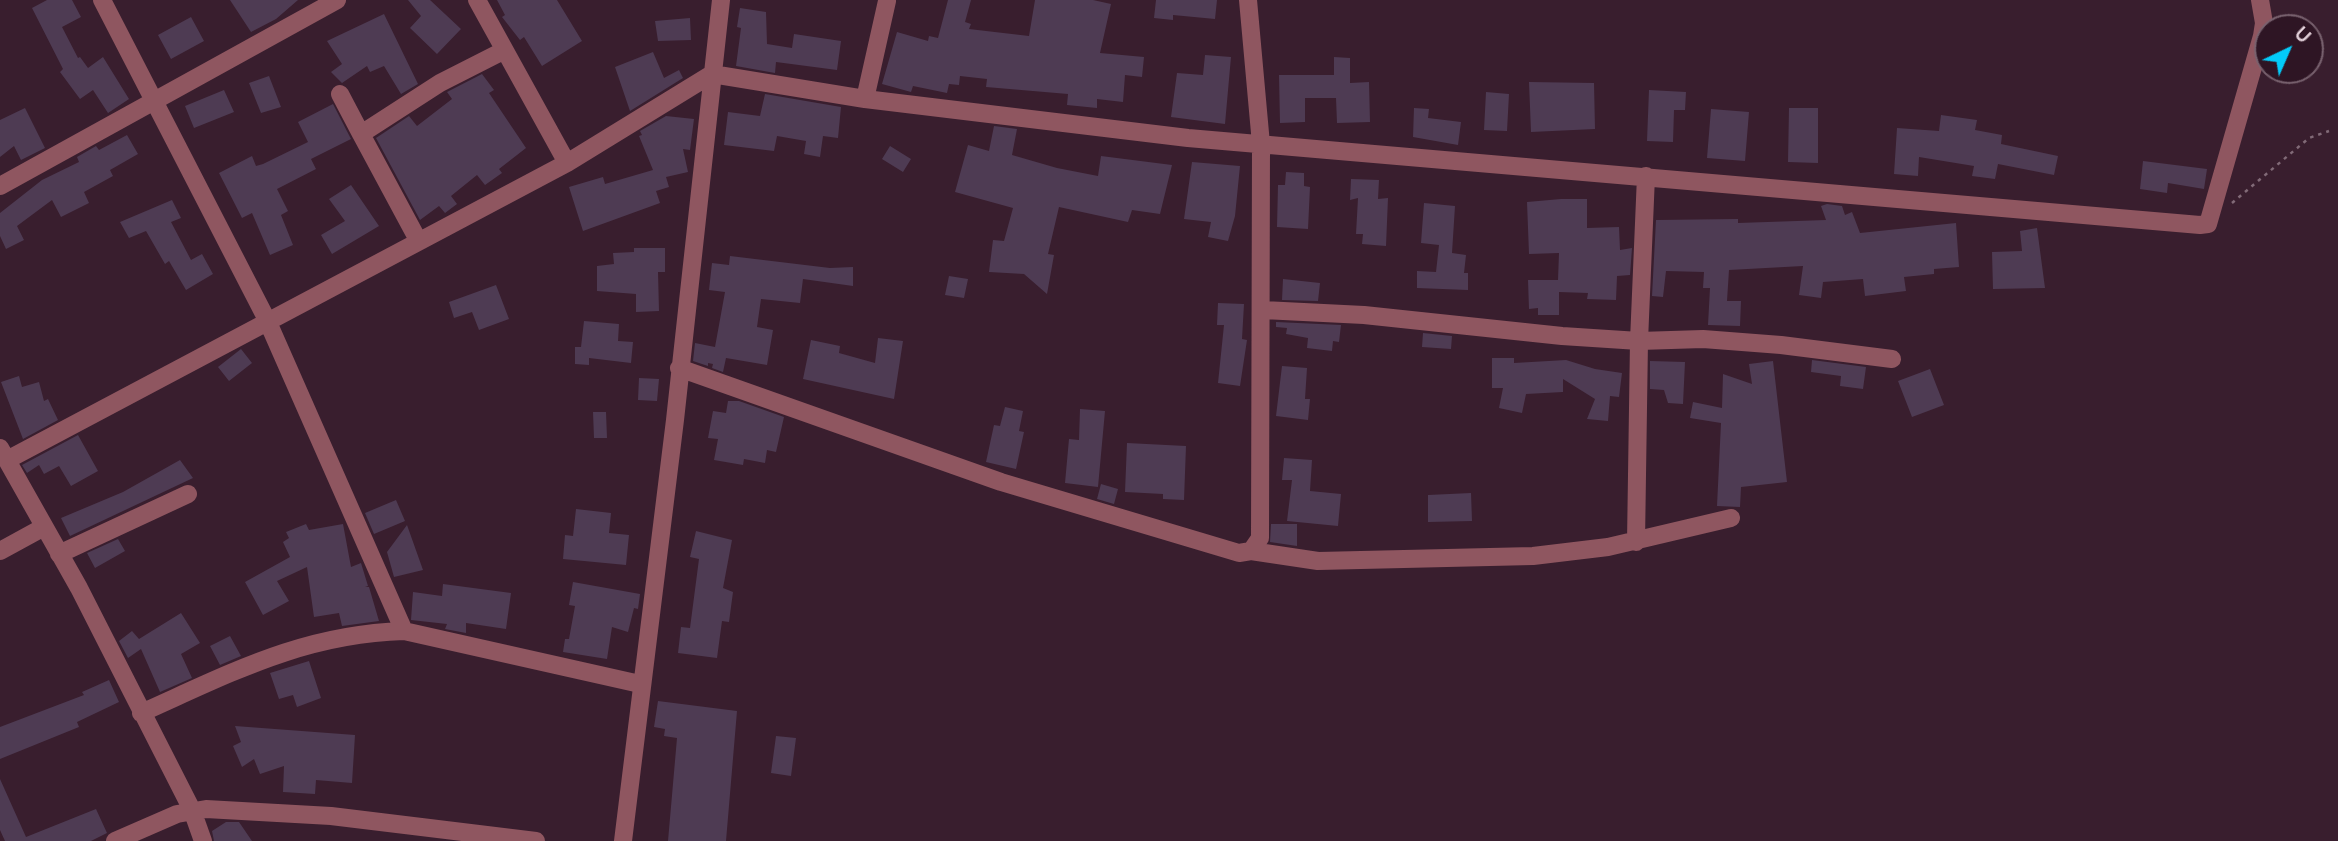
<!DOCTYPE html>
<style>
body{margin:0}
#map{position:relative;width:2338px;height:841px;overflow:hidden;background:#391e2e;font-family:Cabin,sans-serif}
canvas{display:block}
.north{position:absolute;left:2254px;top:14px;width:70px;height:70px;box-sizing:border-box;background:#2e1524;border:2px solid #78616e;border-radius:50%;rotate:44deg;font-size:19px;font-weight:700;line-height:28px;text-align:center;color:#e6d4dd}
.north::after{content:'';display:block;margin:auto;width:24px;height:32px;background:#03cbf9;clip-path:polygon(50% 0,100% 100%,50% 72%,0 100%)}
</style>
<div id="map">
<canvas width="2338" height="841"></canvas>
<div class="north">U</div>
</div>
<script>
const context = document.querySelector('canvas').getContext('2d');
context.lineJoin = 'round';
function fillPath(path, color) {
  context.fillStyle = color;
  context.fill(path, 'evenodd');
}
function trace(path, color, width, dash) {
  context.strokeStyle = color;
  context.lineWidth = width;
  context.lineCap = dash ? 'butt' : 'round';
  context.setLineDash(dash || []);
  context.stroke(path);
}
fillPath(new Path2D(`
 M47 0H72L81 17 62 27 78 58 80 57 88 68 103 57 129 99 108 113 93 90 80 99 60 72 63 69 32 8Z
 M230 0H298L276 19 251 32Z
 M408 0H430L461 29 437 54 410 28 421 16Z
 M497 0H557L582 41 542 66 524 37 520 40 502 17 505 15Z
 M948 0H971L965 22 971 24 969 29 1029 36 1035 0H1093L1111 4 1100 53 1144 57 1142 77 1125 75 1123 102 1097 99V108L1067 105 1068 94 986 87 987 79 960 76 959 85 949 84 947 93 913 86 911 92 882 84 897 32 928 41 929 36 938 38Z
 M1156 0H1217L1215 19 1173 15V20L1154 18Z
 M740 8 766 12 767 44 792 48 794 34 841 41 837 70 776 62 775 73 736 66 741 28 737 27Z
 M384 14 418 84 401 94 384 66 370 72 367 66 342 83 331 72 342 64 327 41Z
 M191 17 204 41 171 59 158 35Z
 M690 18 691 40 658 41 655 21Z
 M653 52 664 78 679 70 683 78 630 111 615 67Z
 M1205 55 1231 57 1225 124 1171 117 1177 73 1203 75Z
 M1334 57 1350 58V83L1369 82 1370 122 1337 123 1336 98H1305V122L1280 123 1279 75H1334Z
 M482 74 494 90 489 93 526 148 499 169 502 173 485 185 477 175 451 196 457 204 445 213 439 206 420 220 376 138 409 116 417 126 452 99 447 92Z
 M269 76 281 107 261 113 249 83Z
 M1529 82 1594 83 1595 129 1531 132Z
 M224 90 234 112 194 128 185 106Z
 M1649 90 1686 92 1685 110H1674L1673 142 1647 141Z
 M1486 92 1509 94 1507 131 1484 130Z
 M765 94 841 107 838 138 823 136 820 157 804 154 806 141 777 136 774 151 724 145 728 112 760 116Z
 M333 104 351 139 311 159 316 169 277 189 288 211 281 215 293 245 270 255 252 213 242 218 219 173 252 156 256 166 263 164 308 142 298 122Z
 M25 108 45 148 21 160 14 146 0 157V120Z
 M1414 108 1429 109 1428 118 1461 122 1458 145 1413 137Z
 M1789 108H1818V163L1788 162Z
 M1711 109 1749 112 1745 161 1707 158Z
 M1941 115 1977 120 1975 130 2002 135 2001 144 2058 156 2054 175 1998 164 1995 179 1972 176 1974 166 1919 157 1918 176 1894 174 1897 128 1939 131Z
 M666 116 694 119 690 150 683 149 688 172 666 177 669 187 656 191 660 203 583 231 569 187 603 177 605 184 653 170 639 136 642 135 640 131Z
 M994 126 1017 129 1012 155 1057 168 1098 176 1101 156 1172 165 1160 214 1132 210 1128 222 1059 207 1048 254 1054 255 1047 294 1024 274 989 272 993 240 1004 241 1013 208 955 192 968 145 989 151Z
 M127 135 138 154 110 170 113 176 84 192 89 203 61 217 52 200 17 226 24 240 6 249 0 236V213L42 180 79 162 77 157 96 146 99 150Z
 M890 146 911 159 903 172 882 159Z
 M2143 161 2207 169 2204 189 2168 183 2167 193 2140 189Z
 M1192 162 1240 166 1235 216 1228 241 1208 237 1211 222 1184 219Z
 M1286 172 1304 173V186L1310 187 1308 229 1277 227 1278 185H1285Z
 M1351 179 1379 180 1378 199 1388 198 1386 246 1362 244 1363 234H1356L1358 198 1350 200Z
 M351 185 379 226 332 254 321 235 345 221 329 199Z
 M1561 199H1587V228L1619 227 1620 250 1632 248 1630 275 1617 276 1616 300 1587 299 1588 293 1559 292V315H1538V308L1529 309 1528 280H1558L1559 253 1529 254 1527 202Z
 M172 200 181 218 171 222 191 260 202 254 213 274 186 290 169 261 165 264 146 231 129 238 120 222Z
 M1424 203 1455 206 1452 253 1466 255 1464 273H1468V290L1417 288V271L1436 272 1439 245 1421 243Z
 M1827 204 1842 206 1845 215 1852 212 1860 233 1956 223 1959 267 1934 269V274L1904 277 1906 291 1865 296 1863 279 1823 282 1821 298 1799 295 1803 266 1729 270 1727 301H1741L1740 326 1708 325 1710 288H1703L1704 272 1666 271 1663 297 1652 296 1656 220 1738 219V223L1826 220 1821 206Z
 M2037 228 2045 288 1993 289 1992 252 2022 251 2020 231Z
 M634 248H665V272H658L659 311 636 312V294L597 291V266L614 264 613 253 634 252Z
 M730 256 830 268 853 267V286L803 279 800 303 761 299 757 327 773 330 767 365 726 358 723 372 712 368 713 364 708 363V366L693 361 695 343 715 347 725 292 709 290 712 263 729 265Z
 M949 276 968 279 964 298 945 295Z
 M1283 279 1320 283 1318 301 1282 300Z
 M496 285 509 319 479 330 472 312 454 318 449 302Z
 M1218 303 1244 304 1242 339 1247 340 1240 386 1218 383 1224 325H1217Z
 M584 321 619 324 618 341 633 342 631 363 589 358V365L575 364V347H581Z
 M1276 322 1341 325 1339 342 1333 341 1332 351 1307 348 1308 338 1286 334 1287 328 1276 327Z
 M1423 333 1452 336 1451 349 1422 347Z
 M878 338 903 341 894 399 803 379 811 340 840 346 839 353 875 363Z
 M241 349 252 363 229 381 218 367Z
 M1492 358H1514V363L1566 360 1595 369 1622 373 1619 397 1610 396 1608 421 1587 419 1595 399 1563 379V392L1526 394 1522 413 1499 408 1503 388H1492Z
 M1812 360 1866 367 1863 389 1840 386 1841 376 1811 372Z
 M1650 361 1685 362 1683 404 1668 403 1664 390 1650 389Z
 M1773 361 1787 482 1741 487 1740 507 1717 506 1721 423 1690 418 1693 402 1722 408 1723 374 1752 384 1749 364Z
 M1282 366 1307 368 1305 399H1310L1308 420 1276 416Z
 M1930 369 1944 405 1912 417 1898 381Z
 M19 376 22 387 39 382 44 401 48 399 58 420 23 439 1 382Z
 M639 378 659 379 657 401 638 400Z
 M728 401H739L784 417 776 452 767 450 765 463 744 459 743 465 714 460 718 439 708 438 713 411 726 413Z
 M1005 407 1023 411 1019 431 1024 432 1016 469 986 462 994 425 1000 426Z
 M1080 409 1105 411 1098 487 1065 483 1069 439 1079 440Z
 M593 412H606L607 438H594Z
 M78 435 98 471 71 486 59 466 44 474 39 465 27 473 22 465Z
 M1127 443 1186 446 1184 500 1163 499V494L1125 492Z
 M1284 458 1312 460 1310 491 1341 494 1338 526 1287 521 1292 480H1282Z
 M180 460 193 478 70 536 61 518 123 492Z
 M1101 484 1118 489 1114 504 1097 499Z
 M1471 493 1472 521 1428 522V495Z
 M396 500 405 521 374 534 365 513Z
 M576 509 611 513 609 533 629 535 626 565 563 559 565 535 573 536Z
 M306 524 309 530 343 524 351 567 361 563 368 586 365 587H369L379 621 342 626 339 613 314 617 307 567 277 581 289 601 263 615 245 582 290 557 283 542 289 538 286 532Z
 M1271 524H1297V546L1270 542Z
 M407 525 423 570 394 577 387 552Z
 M696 531 732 540 723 588 733 592 729 622 722 621 717 658 678 653 681 627 690 628 699 559 690 557Z
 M118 539 125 551 95 568 87 553Z
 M573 582 640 594 638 609 634 608 628 632 612 627 607 659 563 652 565 639H569L575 606 569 605Z
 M443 584 511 593 506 629 466 623V633L445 629 447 624 411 620 413 592 442 596Z
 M181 613 200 643 181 654 192 678 160 692 141 649 128 658 119 641 132 631 139 639Z
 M230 636 241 656 220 665 210 646Z
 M309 661 321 698 297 707 293 695 279 699 270 673Z
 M109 680 119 702 77 722 79 727 0 759V727L84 695 82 692Z
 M658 701 737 711 726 841H668L677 738 664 736 665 729 654 727Z
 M235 726 355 735 352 783 316 780 315 794 283 792 284 766 260 774 254 759 242 767 233 746 241 742Z
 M776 736 796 738 791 776 771 773Z
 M0 779 26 837 96 809 107 833 91 841H5L0 830Z
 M226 822H239L252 841H214L212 831Z`), '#4e3b53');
trace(new Path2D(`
 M2232 203 2309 138 2329 131`), '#816a77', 2.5, [3.5, 5]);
trace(new Path2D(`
 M102 0 267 320 404 631
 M477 0 567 163
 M340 94 361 134
 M865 99 887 1
 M0 186 337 0
 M418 240 361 134 440 83 503 51
 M1263 310 1364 315 1562 336 1639 341 1703 339 1781 345 1892 359
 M679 368 1001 482 1239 553 1251 551 1260 538 1261 144 1248 0
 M0 448 79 588 192 810 203 841
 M7 460 567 163 712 74 865 99 1188 138 2200 225 2208 224 2262 36 2264 23 2260 0
 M1636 542 1639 341 1646 176
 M0 551 44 527
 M1251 551 1318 561 1533 556 1608 547 1731 518
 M59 554 188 494
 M141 713C231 673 303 634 404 631L640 684
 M115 841 177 814 206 809 331 816 536 841
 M623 841 675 420 721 0`), '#8f5660', 18);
</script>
